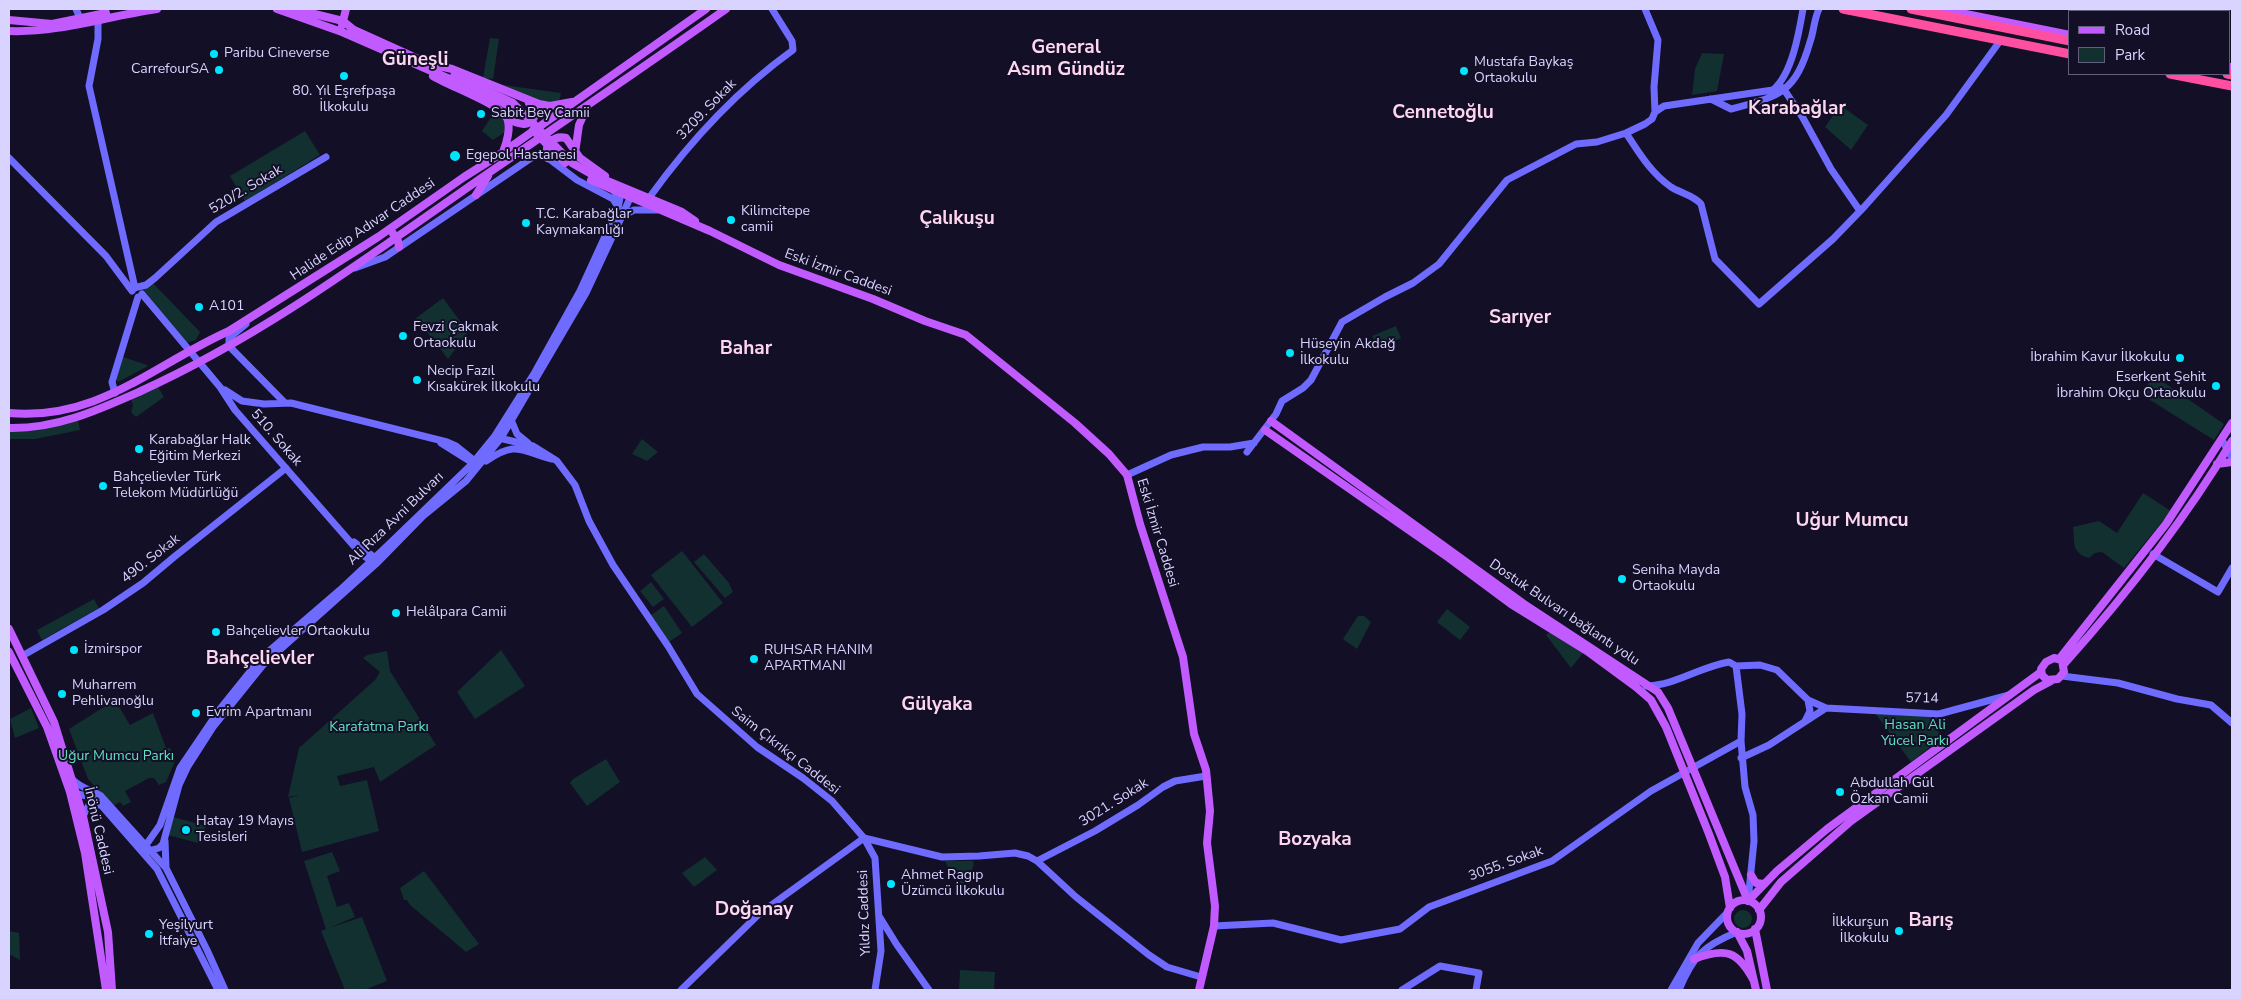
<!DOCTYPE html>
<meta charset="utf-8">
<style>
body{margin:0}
#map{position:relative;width:2241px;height:999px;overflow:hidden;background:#130f26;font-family:"Nunito Sans",sans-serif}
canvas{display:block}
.frame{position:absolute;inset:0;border:10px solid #d9d4ff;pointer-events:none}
.legend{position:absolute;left:2068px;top:10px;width:162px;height:65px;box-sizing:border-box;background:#130f26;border:1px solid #625e7d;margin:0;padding:6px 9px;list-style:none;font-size:15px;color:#d9d4ff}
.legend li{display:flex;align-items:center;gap:10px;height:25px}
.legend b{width:25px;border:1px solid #625e7d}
</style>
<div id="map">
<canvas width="2241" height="999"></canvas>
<div class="frame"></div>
<ul class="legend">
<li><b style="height:6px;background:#c25bff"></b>Road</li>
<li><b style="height:14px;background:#12302f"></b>Park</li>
</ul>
</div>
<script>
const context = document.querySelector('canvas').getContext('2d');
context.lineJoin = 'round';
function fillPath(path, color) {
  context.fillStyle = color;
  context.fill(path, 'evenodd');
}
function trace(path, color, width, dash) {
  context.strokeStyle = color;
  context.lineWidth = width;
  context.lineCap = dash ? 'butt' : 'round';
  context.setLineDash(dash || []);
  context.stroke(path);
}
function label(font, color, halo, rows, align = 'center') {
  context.font = font + ' "Nunito Sans",sans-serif';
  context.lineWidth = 4;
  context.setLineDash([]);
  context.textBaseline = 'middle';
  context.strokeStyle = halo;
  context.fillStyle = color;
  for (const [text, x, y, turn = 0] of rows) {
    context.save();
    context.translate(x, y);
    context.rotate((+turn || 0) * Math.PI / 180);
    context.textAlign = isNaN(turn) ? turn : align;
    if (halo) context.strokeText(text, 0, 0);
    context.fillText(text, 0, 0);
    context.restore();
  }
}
fillPath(new Path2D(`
 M490 38 499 39 493 79 483 78Z
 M1702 53 1724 54 1717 91 1692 95 1695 69Z
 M496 84 561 93 559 103 535 100Z
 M1840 105 1868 125 1851 150 1825 127Z
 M495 111 506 120 505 132 493 140 482 131Z
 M305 131 320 155 245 201 230 176Z
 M152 282 200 332 196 340 186 343 143 289Z
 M443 298 468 332 448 359 416 318Z
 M1396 326 1401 338 1379 349 1372 336Z
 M123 357 147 365 148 366 118 382 116 379Z
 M2153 375 2224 424 2214 440 2142 395Z
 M158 387 164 397 136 417 131 412 133 405 131 399Z
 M78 419 80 430 35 439H9V430Z
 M642 439 658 452 647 461 632 454Z
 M2143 493 2171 511 2124 568 2102 552 2095 553 2089 558C2071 553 2075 543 2073 527L2099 521 2117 533Z
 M682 551 723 603 692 627 651 575Z
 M704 554 729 583 733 592 725 598 694 562Z
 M651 582 664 599 653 607 640 591Z
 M94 599 99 608 42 640 37 630Z
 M664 606 682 633 669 642 651 615Z
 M1447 609 1470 627 1460 640 1437 622Z
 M1358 616H1364L1371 622 1357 649 1343 639Z
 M1551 631 1583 653 1571 668 1546 635Z
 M501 650 525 686 475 719 457 692Z
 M387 651 390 671 436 745 380 782 374 767 337 776 340 786 367 780 379 831 302 852 289 798 299 795 288 797 299 748 375 680 380 672 363 658 367 655Z
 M115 700 130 725 153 713 166 748H170L175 761 166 782 159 785 154 778H149L125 791 131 802 123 806 120 802 113 806 88 779 69 729Z
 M31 708 39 728 15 738 10 719Z
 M1875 713 1936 716 1940 739 1911 762Z
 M606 759 620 782 587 806 570 783 573 779Z
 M173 817 206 826 198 843 168 835Z
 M332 852 340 871 327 876 337 907 349 903 355 917 329 928 362 917 387 981 364 990H345L321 931 326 929 304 861Z
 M705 857 717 870 694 887 682 873Z
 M945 861H973L974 864 965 888 953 877Z
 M424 871 479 944 466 952 410 905 407 900H404L400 888Z
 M1734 919a9 9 0 1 1 18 0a9 9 0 1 1-18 0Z
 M9 931 19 933 20 960 9 954Z
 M960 970 995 972 994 990H959Z`), '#12302f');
trace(new Path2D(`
 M76 9 80 18 78 23
 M1645 9 1658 40 1654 87 1655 112
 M98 20V39L89 86 135 288
 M1783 88 1803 118 1831 169 1860 211
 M1711 99 1731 109C1779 96 1795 94 1810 42 1814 31 1814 19 1819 9
 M1626 133C1639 153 1651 173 1671 187 1680 193 1693 195 1701 204L1715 259 1759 304 1833 239 1864 207 1946 115 2000 41
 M9 158 106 256 132 291
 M613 190 620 198 618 208 580 291 535 372 494 437 472 464 387 546 340 590 261 658 220 709 180 768 160 825 146 845 145 852 159 848 163 844 179 785 188 766 213 727 263 665 376 564 423 516 466 481 501 438 586 293 622 216 634 210H657
 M649 198C690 141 736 91 793 50L792 41 772 9
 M622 216 630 198 629 193
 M355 268 385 257 534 156 540 155 548 158 577 180 613 199 618 207
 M138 287 146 285 155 278 216 222 326 157
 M142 294 220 387 235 410 360 553 373 562
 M246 324 229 338V346L284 402
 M225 390 242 401 264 404 291 403 447 442 456 446 476 462
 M115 393 112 382 138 297
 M512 422 517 434 528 443
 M499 438 533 446 557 461 575 485 589 521 613 565 668 646 697 694 757 747 803 778 832 801 864 838 875 858 881 951 875 990
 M2222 440 2232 458
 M441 443 476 465
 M1247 452 1276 414 1282 401 1303 388 1311 380 1342 322 1385 297 1413 283 1439 264 1507 180 1576 144 1597 142 1626 133 1645 124 1652 119 1655 112 1664 106 1773 90C1792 74 1799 33 1803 9
 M486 461C516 441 519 450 552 459
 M1127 475 1171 455 1203 447H1230L1254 443
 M354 542 374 557 375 561
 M2153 554 2218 592 2232 568
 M22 656 103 610 143 583 174 557 286 468
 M2062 676 2118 683 2177 699 2211 705 2232 723
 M1646 686C1677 685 1699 667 1729 662L1736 666 1760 665 1777 670 1808 700 1826 708 1939 714 2009 695
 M1805 721 1810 711 1808 700
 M1741 741 1745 787 1753 815 1754 841 1748 901
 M1741 758 1769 745 1826 708
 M72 779C80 788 92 790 101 796L166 868 207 950 225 990
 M73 793 87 796 101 805 157 869 218 990
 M83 816 89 805H101
 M864 838 942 857 979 856 1015 853 1028 856 1037 861 1076 897 1149 955 1167 967 1201 977
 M165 841 166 867
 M1037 861 1095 831 1138 805 1163 787 1175 781 1206 776
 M879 916 897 945 929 990
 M1214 926 1273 923 1341 940 1400 929 1429 907 1552 861 1651 791 1741 741 1742 714 1736 666
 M681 990 759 914 864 838
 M1402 990 1440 966 1479 973 1476 990
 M1671 990 1698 943 1727 913
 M1679 990C1693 956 1703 946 1737 932`), '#6f6bff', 7);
trace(new Path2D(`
 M277 9 342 32 452 80
 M294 9 343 21 354 30 427 63
 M1941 9 2070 35
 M9 20 52 24 106 13
 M342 25 346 9
 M9 31C59 33 107 16 157 9
 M430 64 452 69 539 104 550 106 572 102
 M2230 67H2232
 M433 76C449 86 500 104 507 118 511 127 507 143 503 152
 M506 117C519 126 536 129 535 108L529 103
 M575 153 579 125 587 107
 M548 158C543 145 554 135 566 138L580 158 605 176
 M593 175 682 212 695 221
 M591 180 710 231 779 265 873 299 925 321 966 335 1075 423 1109 454 1127 475 1140 524 1183 657 1194 734 1206 770 1210 811 1207 843 1215 906 1214 926 1199 990
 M476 195 488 176
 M390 229 398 241 399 247
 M9 413C98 421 153 365 229 331L378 237 464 177 502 153 706 9
 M1271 421 1524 604 1658 692 1668 708 1748 901 1777 871 1827 829 2041 672
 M9 428C57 429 98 410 141 391 267 334 377 250 490 172 569 118 648 64 726 9
 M1265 430 1449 558 1511 604 1587 651 1636 687 1651 700 1666 727 1709 834 1725 877 1730 908
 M2217 464 2232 462
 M9 629 54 722 83 816 108 932 112 990
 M9 652 47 727 70 792 85 853 106 990
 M2054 658 2062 660 2064 672 2058 679 2047 680 2042 675 2041 669 2046 662Z
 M2060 658 2166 524 2232 423
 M2064 664C2126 595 2184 521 2232 441
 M1751 875 1756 883 1764 884
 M1727 917a17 17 0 1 1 34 0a17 17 0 1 1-34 0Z
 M1759 910 1781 882 1851 821 2034 690 2051 681
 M1755 929 1767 990
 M1737 932 1747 951 1756 990
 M1694 959C1726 947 1738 951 1754 981`), '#c25bff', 8);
trace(new Path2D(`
 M1843 9 2070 54
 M1911 9 2070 41
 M2170 74 2232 86
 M2227 74 2232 75`), '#ff4fa3', 9);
trace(new Path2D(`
 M454 76 513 103 564 155 572 163 593 175
 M458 83 502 102 517 112
 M533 130 565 163`), '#c25bff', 8);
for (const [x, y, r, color] of [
 [214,54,5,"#00e5ff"],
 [219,70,5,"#00e5ff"],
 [1464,71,5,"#00e5ff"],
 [344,76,5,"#00e5ff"],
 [481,114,5,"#00e5ff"],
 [455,156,6,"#00e5ff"],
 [731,220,5,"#00e5ff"],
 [526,223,5,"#00e5ff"],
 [199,307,5,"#00e5ff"],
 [403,336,5,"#00e5ff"],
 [1290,353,5,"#00e5ff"],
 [2180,358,5,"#00e5ff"],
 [417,380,5,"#00e5ff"],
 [2216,386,5,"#00e5ff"],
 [139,449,5,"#00e5ff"],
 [103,486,5,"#00e5ff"],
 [1622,579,5,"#00e5ff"],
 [396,613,5,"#00e5ff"],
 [216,632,5,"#00e5ff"],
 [74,650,5,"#00e5ff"],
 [754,659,5,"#00e5ff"],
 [62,694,5,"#00e5ff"],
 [196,713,5,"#00e5ff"],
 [1840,792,5,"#00e5ff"],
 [186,830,5,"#00e5ff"],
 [891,884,5,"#00e5ff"],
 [1899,931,5,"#00e5ff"],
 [149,934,5,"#00e5ff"]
]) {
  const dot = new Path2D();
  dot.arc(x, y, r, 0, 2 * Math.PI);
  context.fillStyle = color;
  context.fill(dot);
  trace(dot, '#130f26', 2);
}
label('14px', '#d9d4ff', '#130f26', [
 ["Paribu Cineverse",224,54],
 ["Mustafa Baykaş",1474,63],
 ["Ortaokulu",1474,79],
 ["CarrefourSA",209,70,"right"],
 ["80. Yıl Eşrefpaşa",344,92,"center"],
 ["İlkokulu",344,108,"center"],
 ["Sabit Bey Camii",491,114],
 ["Egepol Hastanesi",466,156],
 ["Kilimcitepe",741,212],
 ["camii",741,228],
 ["T.C. Karabağlar",536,215],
 ["Kaymakamlığı",536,231],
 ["A101",209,307],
 ["Fevzi Çakmak",413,328],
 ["Ortaokulu",413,344],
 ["Hüseyin Akdağ",1300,345],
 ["İlkokulu",1300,361],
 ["İbrahim Kavur İlkokulu",2170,358,"right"],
 ["Necip Fazıl",427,372],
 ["Kısakürek İlkokulu",427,388],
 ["Eserkent Şehit",2206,378,"right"],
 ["İbrahim Okçu Ortaokulu",2206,394,"right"],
 ["Karabağlar Halk",149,441],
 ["Eğitim Merkezi",149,457],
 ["Bahçelievler Türk",113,478],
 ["Telekom Müdürlüğü",113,494],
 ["Seniha Mayda",1632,571],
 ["Ortaokulu",1632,587],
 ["Helâlpara Camii",406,613],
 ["Bahçelievler Ortaokulu",226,632],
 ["İzmirspor",84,650],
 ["RUHSAR HANIM",764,651],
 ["APARTMANI",764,667],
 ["Muharrem",72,686],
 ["Pehlivanoğlu",72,702],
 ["Evrim Apartmanı",206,713],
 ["Abdullah Gül",1850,784],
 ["Özkan Camii",1850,800],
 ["Hatay 19 Mayıs",196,822],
 ["Tesisleri",196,838],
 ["Ahmet Ragıp",901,876],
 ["Üzümcü İlkokulu",901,892],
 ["İlkkurşun",1889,923,"right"],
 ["İlkokulu",1889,939,"right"],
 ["Yeşilyurt",159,926],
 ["İtfaiye",159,942]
], 'left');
label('14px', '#d9d4ff', '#130f26', [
 ["3209. Sokak",707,110,-46],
 ["520/2. Sokak",246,190,-31],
 ["Halide Edip Adıvar Caddesi",363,230,-34],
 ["Eski İzmir Caddesi",838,273,20],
 ["510. Sokak",276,438,49],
 ["Ali Rıza Avni Bulvarı",396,519,-44],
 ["Eski İzmir Caddesi",1157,533,73],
 ["490. Sokak",151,559,-38],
 ["Dostuk Bulvarı bağlantı yolu",1564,613,34],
 ["5714",1922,699,1],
 ["Saim Çıkrıkçı Caddesi",785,751,38],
 ["3021. Sokak",1114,803,-32],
 ["İnönü Caddesi",98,831,77],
 ["3055. Sokak",1506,864,-20],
 ["Yıldız Caddesi",865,913,-92]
]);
label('14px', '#5fe0c0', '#130f26', [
 ["Hasan Ali",1915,726],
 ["Yücel Parkı",1915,742],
 ["Karafatma Parkı",379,728],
 ["Uğur Mumcu Parkı",116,757]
]);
label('bold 19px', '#ffd6f0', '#130f26', [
 ["General",1066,48],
 ["Asım Gündüz",1066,70],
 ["Güneşli",415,60],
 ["Karabağlar",1797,109],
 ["Cennetoğlu",1443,113],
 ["Çalıkuşu",957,219],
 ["Sarıyer",1520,318],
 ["Bahar",746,349],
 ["Uğur Mumcu",1852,521],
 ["Bahçelievler",260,659],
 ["Gülyaka",937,705],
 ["Bozyaka",1315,840],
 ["Doğanay",754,910],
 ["Barış",1931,921]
]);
</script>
